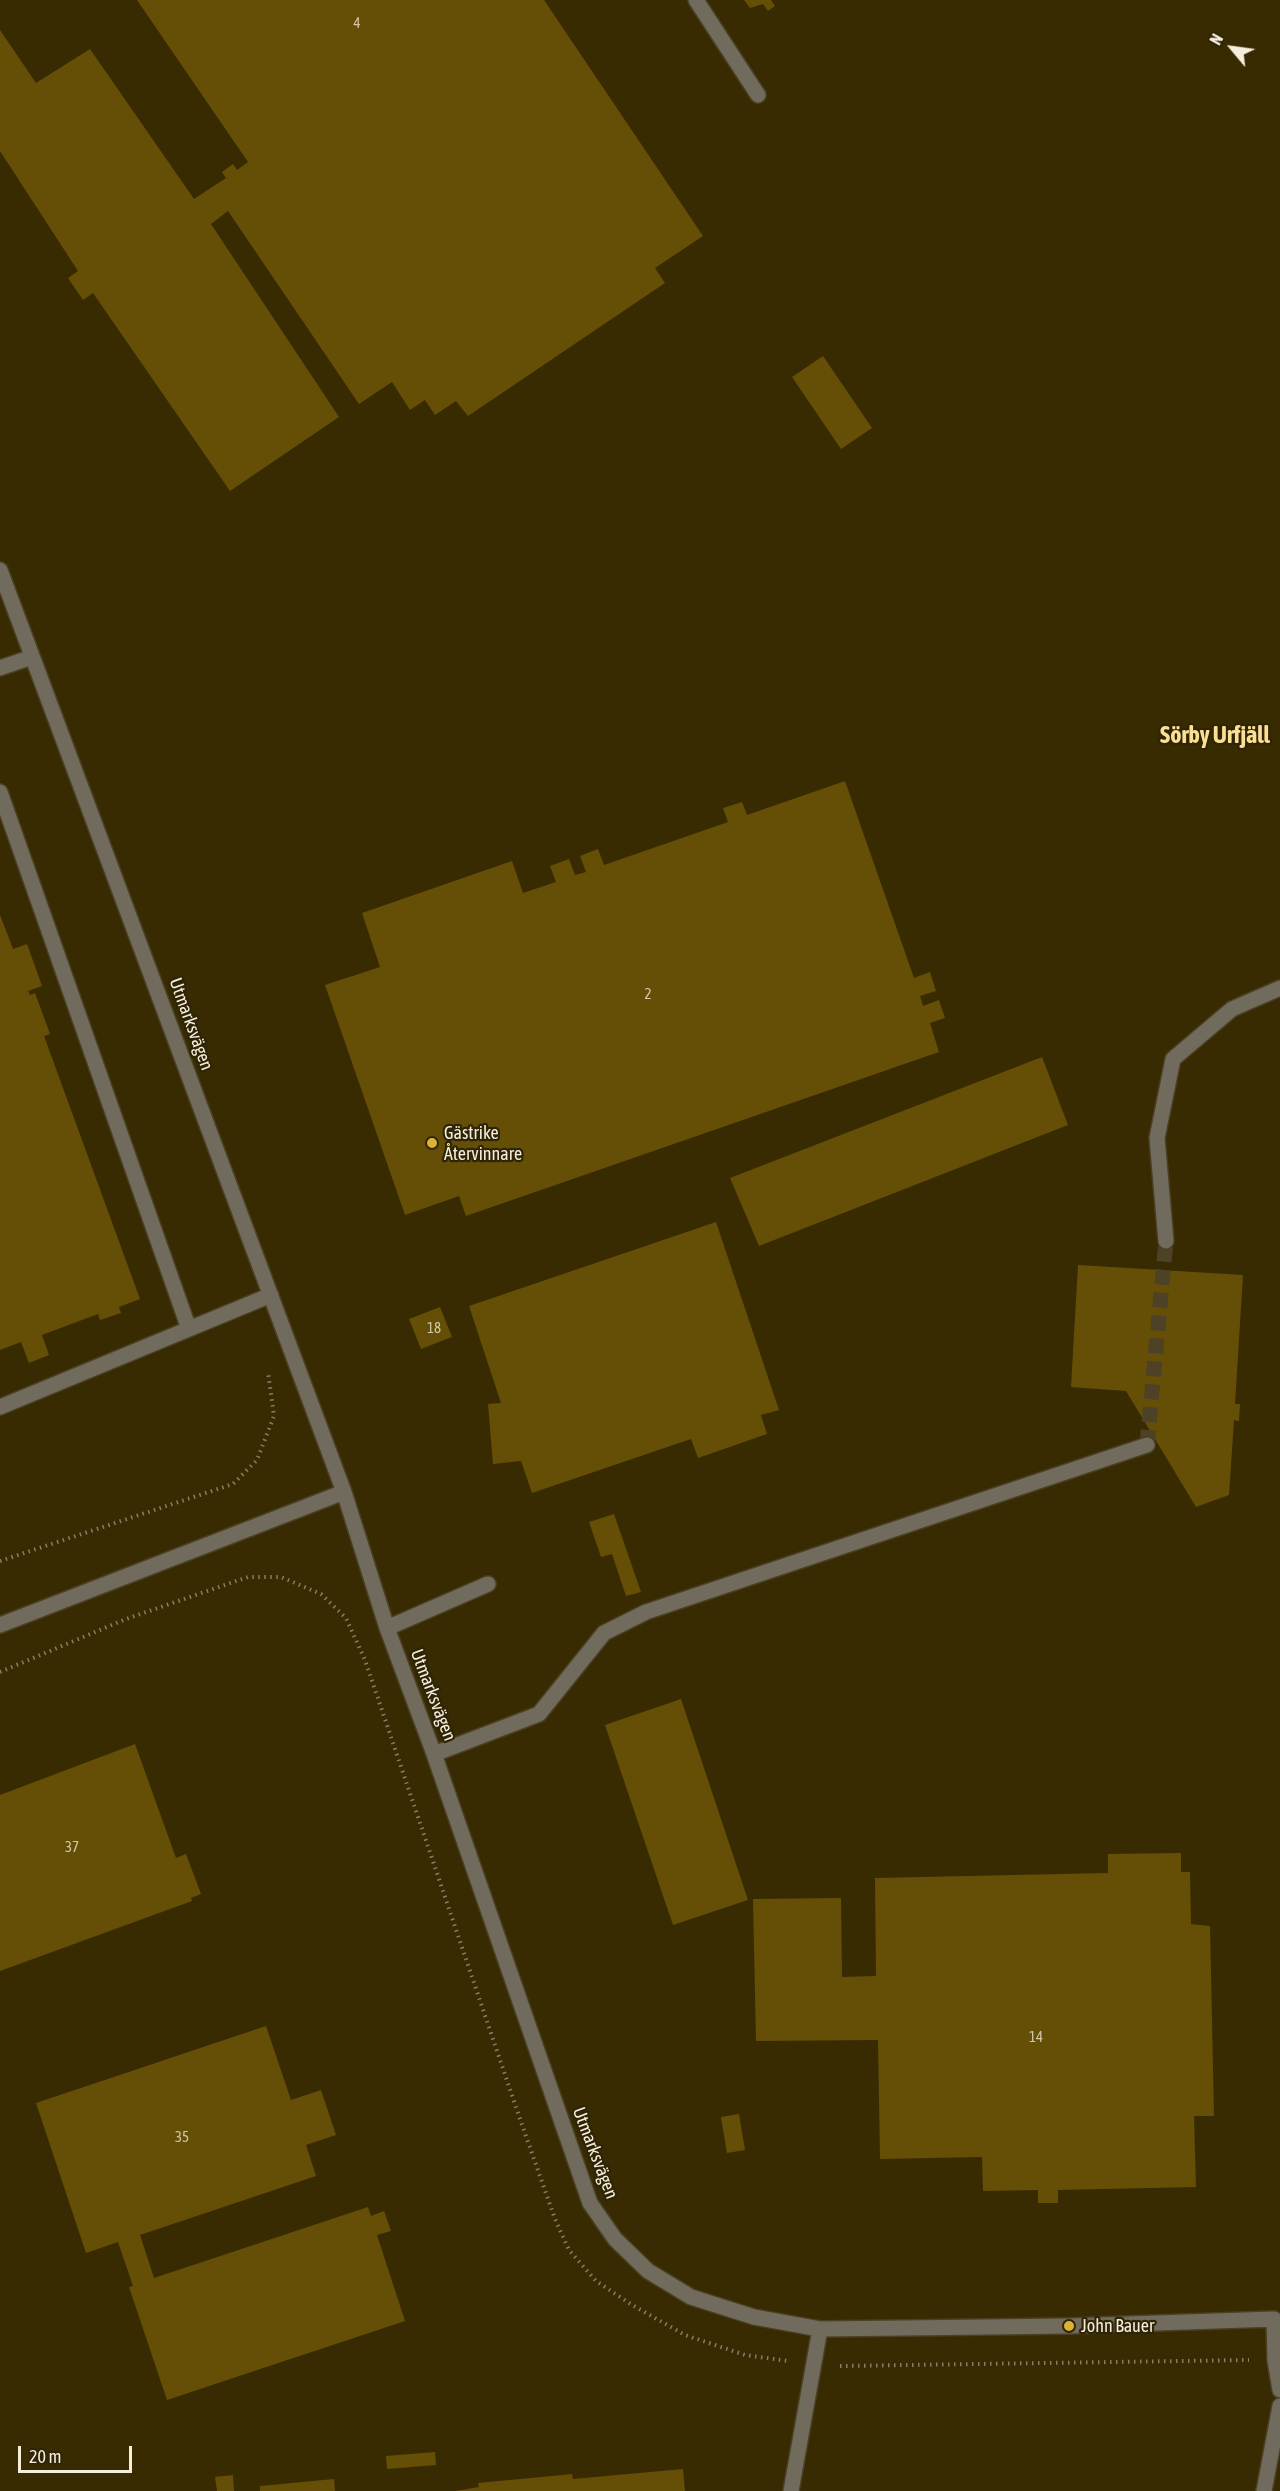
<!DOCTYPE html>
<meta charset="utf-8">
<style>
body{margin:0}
#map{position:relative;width:1280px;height:2491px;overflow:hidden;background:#2f2405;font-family:"Asap Condensed",sans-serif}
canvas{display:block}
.north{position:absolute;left:1202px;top:18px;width:60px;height:60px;-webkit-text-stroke:4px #2f2405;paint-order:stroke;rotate:299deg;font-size:16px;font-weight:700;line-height:24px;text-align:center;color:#f5eedd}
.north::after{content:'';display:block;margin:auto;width:21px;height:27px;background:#f5eedd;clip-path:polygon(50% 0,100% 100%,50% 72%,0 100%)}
.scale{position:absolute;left:18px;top:2446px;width:114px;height:27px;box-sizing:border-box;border:3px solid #f5eedd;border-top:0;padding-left:8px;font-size:18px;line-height:21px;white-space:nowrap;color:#f5eedd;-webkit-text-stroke:4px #2f2405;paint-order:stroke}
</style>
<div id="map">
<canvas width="1280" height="2491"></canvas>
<div class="north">N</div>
<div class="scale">20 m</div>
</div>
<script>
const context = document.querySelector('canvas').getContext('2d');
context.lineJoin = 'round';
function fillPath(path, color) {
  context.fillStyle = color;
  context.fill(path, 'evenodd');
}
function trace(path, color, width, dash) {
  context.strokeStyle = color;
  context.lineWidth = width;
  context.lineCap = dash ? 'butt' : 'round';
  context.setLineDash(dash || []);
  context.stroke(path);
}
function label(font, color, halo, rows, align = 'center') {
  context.font = font + ' "Asap Condensed",sans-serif';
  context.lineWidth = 4.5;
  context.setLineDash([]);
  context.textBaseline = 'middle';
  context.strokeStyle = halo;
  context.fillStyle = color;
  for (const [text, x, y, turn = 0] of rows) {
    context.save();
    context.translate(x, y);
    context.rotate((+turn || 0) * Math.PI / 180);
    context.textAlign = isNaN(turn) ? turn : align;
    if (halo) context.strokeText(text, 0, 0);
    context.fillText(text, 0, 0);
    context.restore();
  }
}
fillPath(new Path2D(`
 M0 0H1280V2491H0Z`), '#382b02');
fillPath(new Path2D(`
 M137 0H544L703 236 655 268 665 283 468 416 456 401 435 415 425 400 410 410 392 382 359 404 228 211 211 224 339 417 230 491 93 293 83 300 68 278 78 271 0 151V30L36 83 90 49 194 199 226 178 222 172 233 164 237 170 248 162Z
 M744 0H771L775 6 768 11 763 4 750 8Z
 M823 356 872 428 841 449 792 377Z
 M845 781 914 978 930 972 936 991 920 996 923 1006 939 1000 945 1018 930 1023 939 1052 466 1216 459 1196 405 1215 325 985 380 967 362 913 512 861 523 893 556 882 550 866 569 859 575 875 586 872 580 856 598 849 604 865 728 822 723 808 742 802 747 815Z
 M0 915 13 949 27 944 42 986 28 991 30 995 35 993 50 1034 44 1036 140 1299 119 1307 121 1313 100 1320 98 1314 42 1335 49 1355 29 1363 21 1342 0 1350Z
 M1042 1057 1068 1125 759 1246 730 1178Z
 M716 1222 779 1410 761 1415 767 1434 698 1458 691 1439 532 1493 521 1461 493 1464 488 1404 501 1403 469 1306Z
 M1078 1265 1243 1275 1235 1404H1240L1239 1421 1234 1420 1229 1495 1196 1507 1126 1391 1071 1387Z
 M440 1307 452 1337 421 1349 409 1319Z
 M614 1514 641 1592 626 1596 612 1554 601 1557 589 1522Z
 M681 1699 748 1900 673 1925 605 1725Z
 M135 1744 176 1858 186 1854 201 1894 191 1898 192 1901 0 1971V1795Z
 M1181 1853V1872H1190L1191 1924 1210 1926 1214 2116H1194L1196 2187 1058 2190V2203H1038V2190L983 2191 982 2157 880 2159 878 2040 756 2041 753 1899 841 1898 842 1977 876 1976 875 1878 1108 1873V1854Z
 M266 2026 291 2100 321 2090 336 2135 306 2145 316 2176 140 2235 154 2278 368 2207 371 2216 384 2211 391 2231 377 2235 405 2321 167 2400 129 2287 133 2286 118 2242 86 2253 36 2103Z
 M739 2114 745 2150 727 2153 721 2117Z
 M435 2452 436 2465 387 2469 386 2456Z
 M683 2469 685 2491H455L479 2487 478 2483 572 2474 573 2479Z
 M233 2475 234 2491H217L215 2477Z
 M334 2479 335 2491H260V2486Z`), '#654f06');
trace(new Path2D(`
 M1147 1445 1166 1241`), '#4d4225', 15, [15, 8]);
const minor = new Path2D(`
 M696 0 758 95
 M0 570 344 1492 387 1628 434 1754 590 2203 615 2239 648 2271 691 2297 754 2317 820 2329 1069 2326 1274 2319
 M0 668 32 657
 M0 792 189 1329
 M1166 1241 1157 1138 1173 1059 1232 1009 1280 988
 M0 1407 271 1295
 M0 1625 344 1492
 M387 1628 488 1584
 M434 1754 539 1714 604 1633 646 1612 1147 1445
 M1274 2319 1275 2360 1280 2390
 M791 2491 820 2329
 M1264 2491 1280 2406`);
trace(minor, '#4b4023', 18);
trace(new Path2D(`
 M0 1561 233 1484 257 1460 274 1416 268 1372
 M0 1672 126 1619 248 1577H281L321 1594 346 1618 365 1660 520 2119 555 2219 569 2250 596 2281 632 2305 685 2335 745 2355 788 2361
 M840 2366 1249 2360`), '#877e65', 4, [1.5, 4.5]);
trace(minor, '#706b5d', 15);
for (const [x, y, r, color] of [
 [432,1143,6,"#dbb233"],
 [1069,2326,6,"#dbb233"]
]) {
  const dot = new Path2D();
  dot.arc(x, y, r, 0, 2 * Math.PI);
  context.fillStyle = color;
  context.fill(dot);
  trace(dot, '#2f2405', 2);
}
label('15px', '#d1c6a7', null, [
 ["4",357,23],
 ["2",648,994],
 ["18",434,1328],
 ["37",72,1847],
 ["14",1036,2037],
 ["35",182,2137]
]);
label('18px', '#f5eedd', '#2f2405', [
 ["Utmarksvägen",191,1024,70],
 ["Utmarksvägen",433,1695,69],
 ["Utmarksvägen",595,2153,69]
]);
label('18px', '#f5eedd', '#2f2405', [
 ["Gästrike",444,1133],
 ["Återvinnare",444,1154],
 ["John Bauer",1081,2326]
], 'left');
label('bold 24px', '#fbdf93', '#2f2405', [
 ["Sörby Urfjäll",1215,735]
]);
</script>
